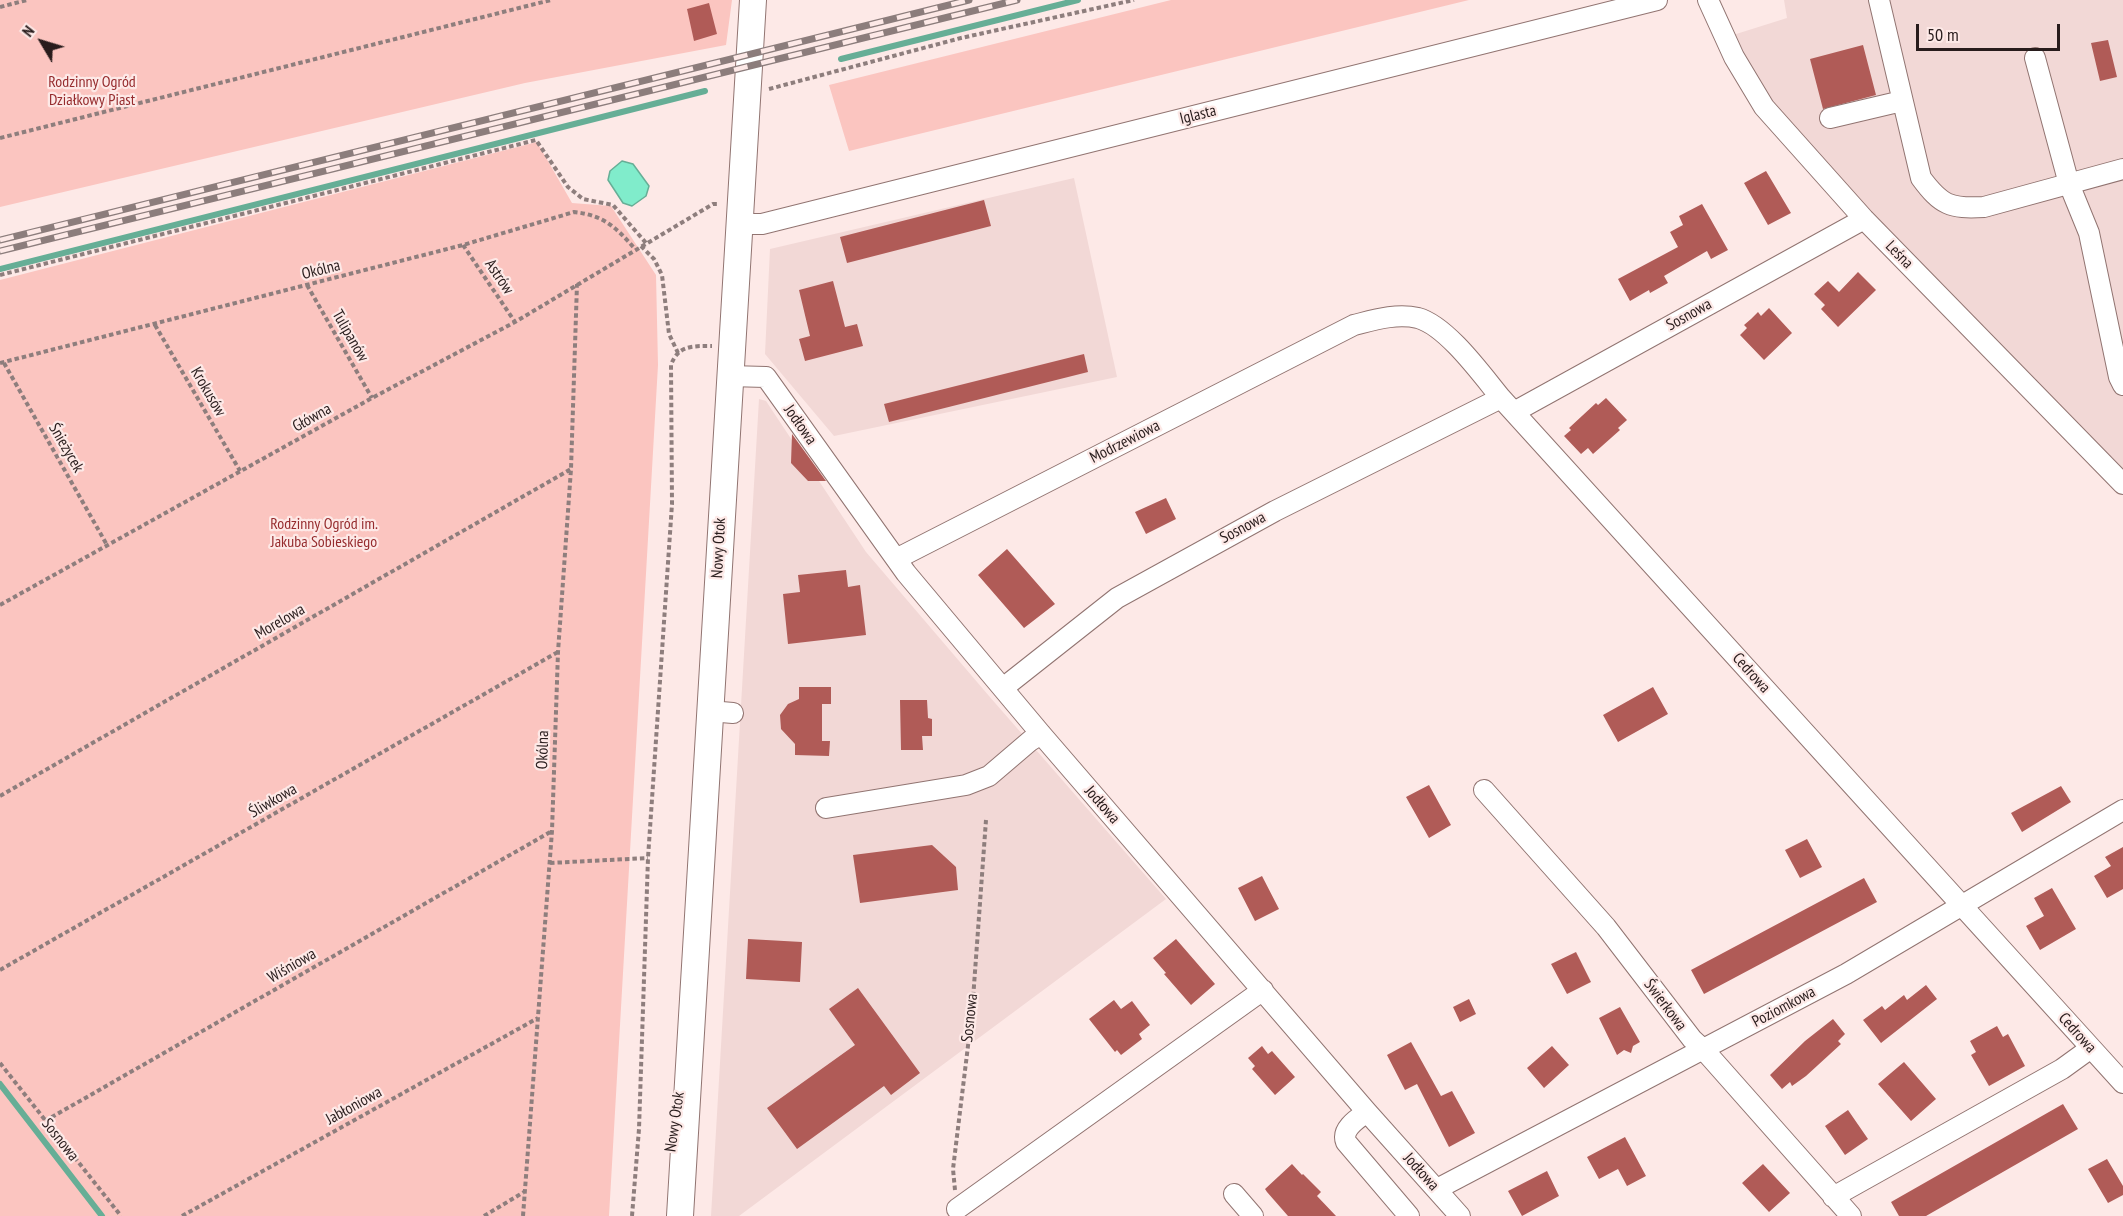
<!DOCTYPE html>
<meta charset="utf-8">
<style>
body{margin:0}
#map{position:relative;width:2123px;height:1216px;overflow:hidden;background:#fde9e7;font-family:"PT Sans Narrow",sans-serif}
canvas{display:block}
.north{position:absolute;left:12px;top:12px;width:60px;height:60px;-webkit-text-stroke:4px #fde9e7;paint-order:stroke;rotate:308deg;font-size:16px;font-weight:700;line-height:24px;text-align:center;color:#281c1c}
.north::after{content:'';display:block;margin:auto;width:21px;height:27px;background:#281c1c;clip-path:polygon(50% 0,100% 100%,50% 72%,0 100%)}
.scale{position:absolute;left:1916px;top:24px;width:144px;height:27px;box-sizing:border-box;border:3px solid #281c1c;border-top:0;padding-left:8px;font-size:18px;line-height:21px;white-space:nowrap;color:#281c1c;-webkit-text-stroke:4px #fde9e7;paint-order:stroke}
</style>
<div id="map">
<canvas width="2123" height="1216"></canvas>
<div class="north">N</div>
<div class="scale">50 m</div>
</div>
<script>
const context = document.querySelector('canvas').getContext('2d');
context.lineJoin = 'round';
function fillPath(path, color) {
  context.fillStyle = color;
  context.fill(path, 'evenodd');
}
function trace(path, color, width, dash) {
  context.strokeStyle = color;
  context.lineWidth = width;
  context.lineCap = dash ? 'butt' : 'round';
  context.setLineDash(dash || []);
  context.stroke(path);
}
function label(font, color, halo, rows, align = 'center') {
  context.font = font + ' "PT Sans Narrow",sans-serif';
  context.lineWidth = 4.5;
  context.setLineDash([]);
  context.textBaseline = 'middle';
  context.strokeStyle = halo;
  context.fillStyle = color;
  for (const [text, x, y, turn = 0] of rows) {
    context.save();
    context.translate(x, y);
    context.rotate((+turn || 0) * Math.PI / 180);
    context.textAlign = isNaN(turn) ? turn : align;
    if (halo) context.strokeText(text, 0, 0);
    context.fillText(text, 0, 0);
    context.restore();
  }
}
fillPath(new Path2D(`
 M1784 0H2123V469L1773 110 1733 35 1787 18Z
 M1074 178 1117 377 834 436 765 354 770 249Z
 M759 399 766 401 866 552 989 696 1166 899 739 1216H711Z`), '#f2d8d6');
fillPath(new Path2D(`
 M0 0H732L726 45 525 83 0 207Z
 M1171 0H1469L849 151 829 85Z
 M537 142 572 203 611 206 656 275 658 365 609 1216H0V280Z`), '#fbc5c0');
const water = new Path2D(`
 M622 161 633 164 649 186 646 196 632 206 623 203 608 180 610 171Z`);
fillPath(water, '#80eccb');
trace(water, '#66ae96', 1.5);
trace(new Path2D(`
 M841 59 1078 0
 M0 269 705 91
 M0 1084 102 1216`), '#66ae96', 6);
fillPath(new Path2D(`
 M709 3 717 34 694 41 687 9Z
 M2108 40 2117 77 2100 81 2091 43Z
 M1863 45 1876 95 1823 109 1810 59Z
 M1766 171 1791 213 1768 225 1744 183Z
 M984 200 991 226 847 263 840 237Z
 M1702 204 1728 250 1711 259 1707 251 1664 276 1668 283 1650 293 1649 290 1630 301 1618 279 1678 247 1670 232 1683 225 1679 216Z
 M1858 272 1876 290 1838 327 1821 309 1825 305 1814 294 1828 281 1839 292Z
 M833 281 845 327 857 324 863 346 805 361 799 339 810 336 799 290Z
 M1769 308 1792 333 1764 360 1740 335 1747 328 1744 325 1751 319 1758 312 1761 316Z
 M1084 354 1088 372 889 422 884 404Z
 M1606 398 1627 420 1618 428 1620 430 1593 454 1588 448 1581 454 1564 436 1571 430 1569 428 1596 403 1598 405Z
 M792 434 826 481H808L791 463Z
 M1166 498 1176 519 1146 534 1135 512Z
 M1007 549 1055 604 1024 628 978 575Z
 M846 570 848 587 860 585 866 635 788 644 783 594 800 592 798 575Z
 M799 687H831V704H822V741H830L829 756 795 755V744L781 729 780 715 788 704 799 699Z
 M1653 687 1668 714 1618 742 1603 715Z
 M900 700H927L928 718 932 719V736H922L923 750H901Z
 M1429 785 1451 825 1429 838 1406 797Z
 M2061 786 2071 802 2022 832 2011 813Z
 M1807 839 1822 867 1800 878 1785 850Z
 M932 845 956 867 958 890 860 903 853 855Z
 M2123 847V889L2107 898 2094 876 2111 866 2105 857Z
 M1262 876 1279 909 1255 921 1238 888Z
 M1864 878 1877 902 1704 994 1691 970Z
 M2052 888 2076 929 2040 950 2026 926 2044 916 2034 898Z
 M748 939 802 942 800 982 746 979Z
 M1176 939 1215 984 1191 1005 1164 974 1166 973 1153 958Z
 M1576 952 1591 982 1567 994 1551 964Z
 M1926 985 1937 999 1881 1043 1863 1020 1882 1006 1885 1010 1904 995 1907 1000Z
 M858 988 920 1073 891 1095 884 1086 797 1149 767 1108 855 1045 829 1009Z
 M1469 999 1476 1014 1460 1022 1453 1007Z
 M1114 1000 1121 1009 1132 1001 1150 1025 1139 1034 1142 1039 1121 1055 1117 1050 1115 1052 1089 1019Z
 M1620 1007 1640 1042 1633 1046 1631 1053 1624 1050 1617 1055 1599 1018Z
 M1833 1019 1845 1034 1838 1041 1841 1044 1806 1076 1792 1086 1790 1082 1782 1089 1770 1075 1805 1041Z
 M1997 1026 2003 1037 2008 1034 2025 1066 1989 1086 1971 1055 1976 1052 1970 1041Z
 M1411 1042 1441 1096 1452 1091 1475 1133 1449 1147 1417 1084 1405 1090 1387 1055Z
 M1262 1046 1268 1054 1272 1051 1295 1077 1275 1095 1252 1069 1255 1066 1248 1058Z
 M1552 1046 1569 1065 1544 1088 1527 1068Z
 M1904 1062 1936 1099 1911 1121 1878 1084Z
 M2063 1104 2078 1129 1926 1216H1899L1891 1202Z
 M1848 1110 1868 1139 1845 1155 1825 1126Z
 M1625 1137 1646 1176 1627 1186 1618 1169 1599 1179 1587 1157Z
 M2107 1159 2123 1186V1195L2108 1203 2088 1169Z
 M1292 1164 1302 1175 1303 1174 1321 1192 1317 1196 1336 1216H1288L1267 1192 1265 1189Z
 M1763 1164 1790 1193 1769 1212 1742 1183Z
 M1547 1171 1559 1196 1522 1216 1508 1191Z`), '#b05b57');
const minor = new Path2D(`
 M1708 0 1734 57 1764 107 1864 219 2123 484
 M1879 0 1921 178C1941 205 1950 209 1984 207L2123 169
 M2035 58 2069 184 2089 233 2119 377 2123 385
 M1830 118 1902 101
 M739 224H762L1657 0
 M729 376 766 377 906 573 1041 734 1367 1112 1460 1216
 M1514 412 1864 219
 M896 559 1354 325C1374 320 1396 313 1418 318 1447 326 1482 375 1501 398L2123 1083
 M1003 688 1117 598 1275 511 1501 398
 M709 711 733 713
 M1484 790 1606 927 1692 1039 1704 1050 1851 1216
 M826 808 966 785 989 776 1030 741 1041 734
 M1367 1112C1357 1119 1341 1129 1346 1142L1409 1216
 M1437 1189 1846 974 2123 810
 M1234 1194 1253 1216
 M1833 1197 2062 1069 2091 1048
 M957 1209 1263 990`);
const major = new Path2D(`
 M680 1216 753 0`);
trace(minor, '#917471', 22);
trace(major, '#917471', 28);
trace(new Path2D(`
 M0 7 27 0
 M769 89 961 38 1134 0
 M0 138 551 0
 M463 245 515 322
 M641 246 654 259 662 275 669 334 678 353
 M0 275 536 140 568 187 583 199 613 205 646 243
 M307 285 372 398
 M155 325 240 471
 M0 363 463 245 574 212C603 215 616 227 635 249
 M4 363 107 545
 M0 605 372 398 515 322 713 204H719
 M0 796 571 469
 M550 863 648 858
 M0 970 558 652
 M0 1063 121 1216
 M45 1121 552 831
 M955 1190 953 1169 972 1013 986 820
 M182 1216 538 1018
 M484 1216 524 1192
 M523 1216 552 831 558 652 571 469 577 284
 M632 1216 639 1129 648 858 672 504 671 365C678 345 693 346 712 346`), '#8e7e7d', 4, [4.5, 3]);
trace(minor, '#fff', 20);
trace(major, '#fff', 26);
const rail = new Path2D(`
 M0 240 969 0
 M0 251 1017 0`);
trace(rail, '#8c7d7c', 7);
trace(rail, '#fde9e7', 4.5, [14]);
label('16px', '#962c2e', '#fde9e7', [
 ["Rodzinny Ogród",92,82],
 ["Działkowy Piast",92,100],
 ["Rodzinny Ogród im.",324,524],
 ["Jakuba Sobieskiego",324,542]
]);
label('16px', '#281c1c', '#fde9e7', [
 ["Iglasta",1198,115,-14],
 ["Leśna",1899,255,46],
 ["Okólna",321,270,-14],
 ["Astrów",499,277,56],
 ["Sosnowa",1689,315,-29],
 ["Tulipanów",350,336,60],
 ["Krokusów",208,392,60],
 ["Główna",312,418,-29],
 ["Jodłowa",800,425,55],
 ["Modrzewiowa",1125,442,-27],
 ["Śnieżycek",66,448,60],
 ["Sosnowa",1243,528,-28],
 ["Nowy Otok",719,548,-87],
 ["Morelowa",280,622,-30],
 ["Cedrowa",1751,673,48],
 ["Okólna",543,750,-88],
 ["Śliwkowa",273,801,-30],
 ["Jodłowa",1102,805,49],
 ["Wiśniowa",292,966,-30],
 ["Świerkowa",1665,1005,53],
 ["Poziomkowa",1784,1007,-28],
 ["Sosnowa",970,1018,-84],
 ["Cedrowa",2077,1033,48],
 ["Jabłoniowa",354,1106,-29],
 ["Nowy Otok",675,1122,-82],
 ["Sosnowa",60,1140,52],
 ["Jodłowa",1421,1172,48]
]);
</script>
